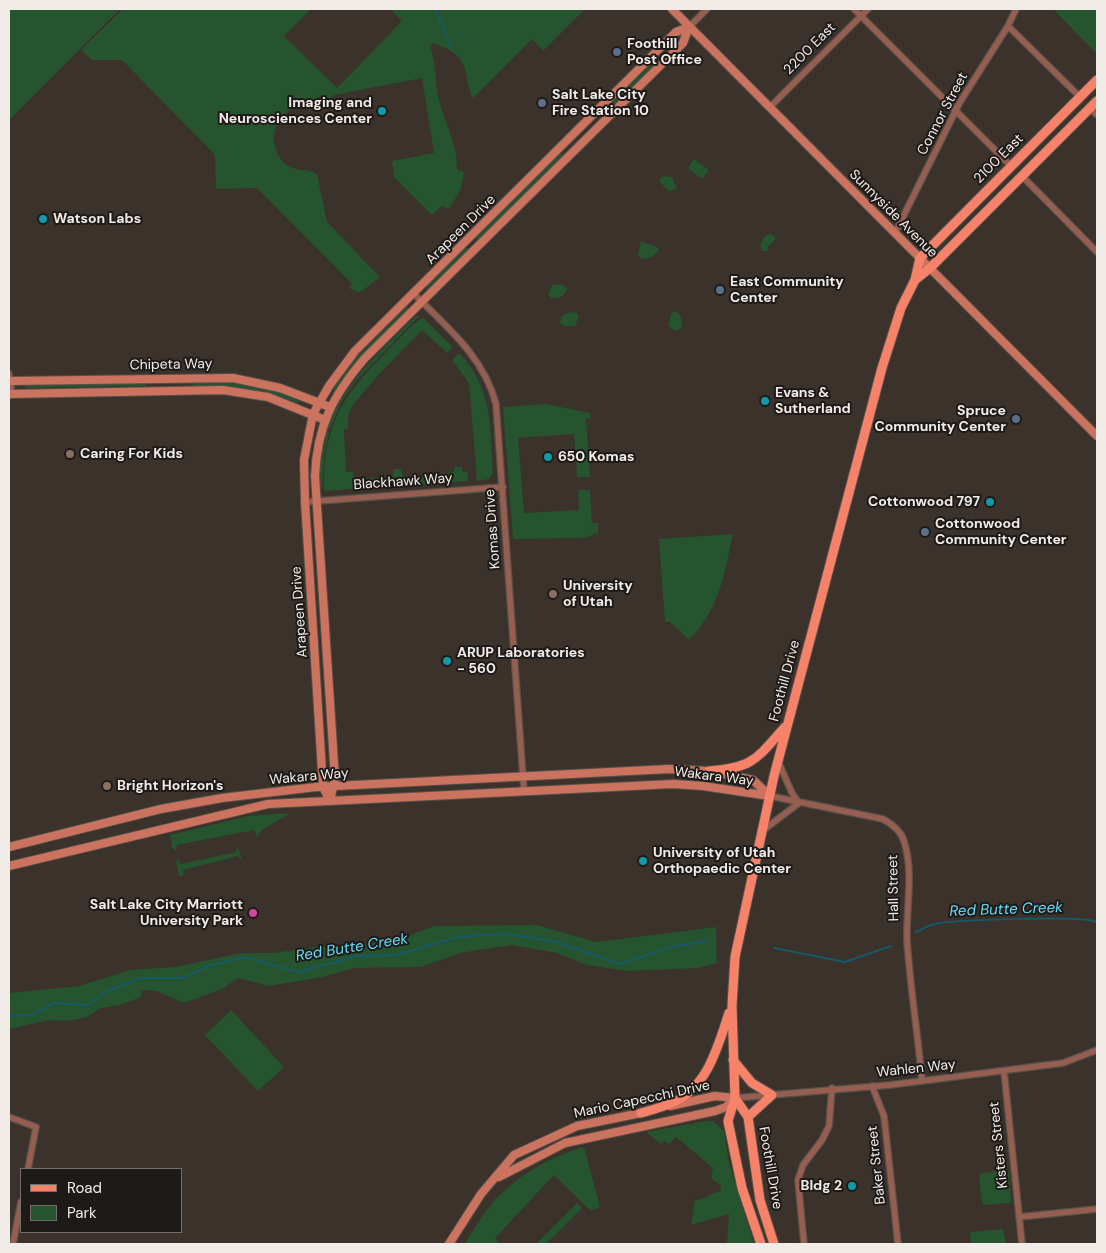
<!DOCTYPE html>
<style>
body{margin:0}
#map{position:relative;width:1106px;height:1253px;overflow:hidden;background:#3a322b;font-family:"DM Sans",sans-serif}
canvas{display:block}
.frame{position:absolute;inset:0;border:10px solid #f2ece8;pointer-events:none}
.legend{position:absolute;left:20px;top:1168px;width:162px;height:65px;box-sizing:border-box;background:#1e1a18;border:1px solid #736e6b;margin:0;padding:6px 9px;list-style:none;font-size:15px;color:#f2ece8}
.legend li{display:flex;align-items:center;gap:10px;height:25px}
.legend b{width:25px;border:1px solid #736e6b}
</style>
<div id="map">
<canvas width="1106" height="1253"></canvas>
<div class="frame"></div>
<ul class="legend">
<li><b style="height:6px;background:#f68369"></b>Road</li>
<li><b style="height:14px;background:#25542e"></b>Park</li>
</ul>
</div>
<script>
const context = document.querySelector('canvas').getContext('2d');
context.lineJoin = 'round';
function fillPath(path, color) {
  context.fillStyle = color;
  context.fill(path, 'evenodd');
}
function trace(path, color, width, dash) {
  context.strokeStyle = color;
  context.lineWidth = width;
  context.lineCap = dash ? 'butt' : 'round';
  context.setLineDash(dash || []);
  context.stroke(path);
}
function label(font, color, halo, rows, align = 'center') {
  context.font = font + ' "DM Sans",sans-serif';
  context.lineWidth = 4;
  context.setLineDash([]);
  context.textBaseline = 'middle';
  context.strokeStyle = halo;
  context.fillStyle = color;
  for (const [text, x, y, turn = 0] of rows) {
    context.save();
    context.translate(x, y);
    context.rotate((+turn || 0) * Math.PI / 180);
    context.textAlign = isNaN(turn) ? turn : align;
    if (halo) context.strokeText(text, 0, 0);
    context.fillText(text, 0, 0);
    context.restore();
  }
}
fillPath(new Path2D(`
 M9 9H120L9 120Z
 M123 9H311L284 36 337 88 402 21 390 9H585L543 51 532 39 473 98C465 84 469 64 455 54 450 49 440 46 433 43L430 46C437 65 434 87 441 107 448 131 457 144 457 170L464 172 461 189 449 209 442 206 432 215 394 177 392 161 434 153 422 78 334 95 331 99 320 95 318 101C309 104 299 105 291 109 270 121 268 151 287 165 296 172 308 168 317 174L327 222 379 276V278L359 293 349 288 352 284 257 188 216 189 215 155 122 60H92L81 50Z
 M1053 9H1097V54Z
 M652 61 656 62 655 64 603 117H600L599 114Z
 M558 154H562V158L477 241 476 237Z
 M694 159 709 170 702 179 688 168Z
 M664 176 672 177 677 188 669 192 660 182V178Z
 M770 234 775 236V240L768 246V251H762L760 245 764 237Z
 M641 241 659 248 658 252 650 258 641 259 638 255Z
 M466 247 470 250 426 290V287Z
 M552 285H563L567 288C565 297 559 298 551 298L548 294Z
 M407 306 409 310 361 358 334 391 332 390V387L349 365Z
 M674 311C682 314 682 320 682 328L676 331 668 326 671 314Z
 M576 312 579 316 575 326H564L560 323 561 317 567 313Z
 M420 315 356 381 342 401 330 429 327 428C345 382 380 351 415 317Z
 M423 318 453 347 447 353 422 330 381 372 355 402 348 415V429L344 430 346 472H353L354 479 393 477V469H401L403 476H407L408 485 324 491C322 422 346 392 392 346 401 337 412 323 423 318Z
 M459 353C493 388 490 427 493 473L489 479 477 481 469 383 452 360Z
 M229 381 272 389 299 401 297 403C263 389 231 386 195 386L192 383Z
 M145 382 146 386 27 388 24 386 25 384Z
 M546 404 590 413 591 418 586 419 590 477H577L574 434 518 438 524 513 579 510 578 490H590L592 523H598V533L583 538 513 539 503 407Z
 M327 431 329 432 324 457 322 491 319 470Z
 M454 467H462V472L467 471 468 481 418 485V477L454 472Z
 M733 534C724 575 720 608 689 640L670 622H665L659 539Z
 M291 813 263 829 257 837 254 830 177 845 176 851 172 848 170 835 248 816Z
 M238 846 242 861 238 856 183 870V876H179L176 862 177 858 181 864 236 852Z
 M537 925 596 942 716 927 717 963 697 968 627 971 587 965 557 953 512 945 460 953 421 967 354 968 322 977 269 986 238 978 222 989 184 1003 157 991 141 990V997L120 1005 101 1008 87 1017 67 1021 50 1020 9 1029V993L79 986 130 970 175 967 242 953H273L316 947 367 944 405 937 434 926Z
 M231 1010 284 1067 258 1091 205 1035Z
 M706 1121H713L724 1131 729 1163 754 1244H727L729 1214 691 1225 695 1200C709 1199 710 1193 721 1191L720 1185 711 1178 713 1168 676 1137 669 1144 665 1141 661 1144 646 1132Z
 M582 1147 585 1150 600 1207 591 1211 554 1175 495 1238 500 1244H465C494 1191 525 1167 582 1147Z
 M1007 1170 1009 1171 1011 1203 984 1205 982 1202 979 1176 982 1173Z
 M577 1203 582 1208 546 1244H536Z
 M1003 1229 1006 1244H971L970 1232Z`), '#25542e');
trace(new Path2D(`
 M435 9 451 47
 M916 932C922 929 928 926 934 924 954 920 1082 915 1097 922
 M774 948 845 962 891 946
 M9 1016 32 1015 54 1003 88 1005 108 991 139 978H183L208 966 245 957 298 972 358 956 396 955 458 937 504 934 554 941 620 964 670 947 706 941`), '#175967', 2);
const street = new Path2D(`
 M854 9 1011 166
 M1008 26 1080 97
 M689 27 707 9
 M770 107 868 9
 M1090 108 1097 115
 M1022 176 1097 252
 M895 233 960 102 1008 26 1016 9
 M414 294C447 327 484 357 496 404L524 791
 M9 374 12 393
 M305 502 503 487
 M778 761 792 793 799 803
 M770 796 883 819C892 824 901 831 904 841 914 872 906 908 907 940 910 987 918 1034 922 1081
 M762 831 799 803
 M1004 1071 1022 1244
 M872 1086 884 1116 898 1244
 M735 1098 890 1085 1063 1063 1097 1050
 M9 1117 36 1127 28 1169
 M1019 1217 1097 1209
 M13 1244 21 1202
 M804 1244 798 1180 803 1165 822 1140 829 1126 832 1088`);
const secondary = new Path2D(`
 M672 9 1097 436
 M9 381 233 378 280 388 330 407
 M9 394 223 390 268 397 325 420
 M330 801 323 787 305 502 304 460 313 414 329 386 355 351 676 32 689 27
 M330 801 335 778 315 476C317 426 333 395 365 358L683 43 689 27
 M9 847 161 809 222 798 316 787 669 769 709 771 753 780 770 796
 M9 866 268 804 673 784 703 786 770 796
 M670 1106 715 1096 735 1098
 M499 1177 565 1143 715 1111 726 1107 734 1099
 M449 1244 481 1194 514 1155 577 1126 646 1112`);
const primary = new Path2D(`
 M915 280 930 268 1097 101
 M709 771C754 768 757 758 785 727
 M733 1060 752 1083 772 1095 748 1117
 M735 1098 748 1117 760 1200 774 1244
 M641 1113C652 1110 663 1107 674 1102 708 1086 718 1046 729 1013
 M761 1244 742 1188 728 1121 735 1098 732 1006 735 957 774 776 882 368 901 308 915 280 920 258 1097 80`);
trace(street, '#575049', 8);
trace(secondary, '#575049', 10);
trace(primary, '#575049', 11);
trace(street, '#965e50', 5.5);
trace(secondary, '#cc735f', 8);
trace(primary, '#f68369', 9);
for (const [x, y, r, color] of [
 [617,52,5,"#5c6f8a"],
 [542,103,5,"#5c6f8a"],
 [382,111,5,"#0f9aa8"],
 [43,219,5,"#0f9aa8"],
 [720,290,5,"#5c6f8a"],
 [765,401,5,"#0f9aa8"],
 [1016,419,5,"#5c6f8a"],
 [70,454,5,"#8d6e63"],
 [548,457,5,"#0f9aa8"],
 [990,502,5,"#0f9aa8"],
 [925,532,5,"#5c6f8a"],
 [553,594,5,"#8d6e63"],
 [447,661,5,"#0f9aa8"],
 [107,786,5,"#8d6e63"],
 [643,861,5,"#0f9aa8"],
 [253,913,5,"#d1479c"],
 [852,1186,5,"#0f9aa8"]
]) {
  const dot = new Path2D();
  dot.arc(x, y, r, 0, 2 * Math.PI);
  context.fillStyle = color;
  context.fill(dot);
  trace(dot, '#1e1a18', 2);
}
label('bold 14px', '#f2ece8', '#1e1a18', [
 ["Foothill",627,44],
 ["Post Office",627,60],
 ["Salt Lake City",552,95],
 ["Fire Station 10",552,111],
 ["Imaging and",372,103,"right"],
 ["Neurosciences Center",372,119,"right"],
 ["Watson Labs",53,219],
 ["East Community",730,282],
 ["Center",730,298],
 ["Evans &",775,393],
 ["Sutherland",775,409],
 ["Spruce",1006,411,"right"],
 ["Community Center",1006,427,"right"],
 ["Caring For Kids",80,454],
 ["650 Komas",558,457],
 ["Cottonwood 797",980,502,"right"],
 ["Cottonwood",935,524],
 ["Community Center",935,540],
 ["University",563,586],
 ["of Utah",563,602],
 ["ARUP Laboratories",457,653],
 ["- 560",457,669],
 ["Bright Horizon's",117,786],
 ["University of Utah",653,853],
 ["Orthopaedic Center",653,869],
 ["Salt Lake City Marriott",243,905,"right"],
 ["University Park",243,921,"right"],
 ["Bldg 2",842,1186,"right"]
], 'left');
label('14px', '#f2ece8', '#1e1a18', [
 ["2200 East",810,49,-45],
 ["Connor Street",943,114,-62],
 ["2100 East",999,159,-45],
 ["Sunnyside Avenue",893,214,45],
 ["Arapeen Drive",461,230,-45],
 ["Chipeta Way",171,365,-1],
 ["Blackhawk Way",403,482,-4],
 ["Komas Drive",493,529,-94],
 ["Arapeen Drive",300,612,-94],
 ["Foothill Drive",785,681,-75],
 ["Wakara Way",309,777,-5],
 ["Wakara Way",714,777,7],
 ["Hall Street",894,888,-91],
 ["Wahlen Way",916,1069,-6],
 ["Mario Capecchi Drive",642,1100,-12],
 ["Kisters Street",999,1145,-96],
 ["Baker Street",877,1165,-96],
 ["Foothill Drive",770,1168,80]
]);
label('italic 15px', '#65dcf9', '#1e1a18', [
 ["Red Butte Creek",1006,910,-2],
 ["Red Butte Creek",352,948,-9]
]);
</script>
